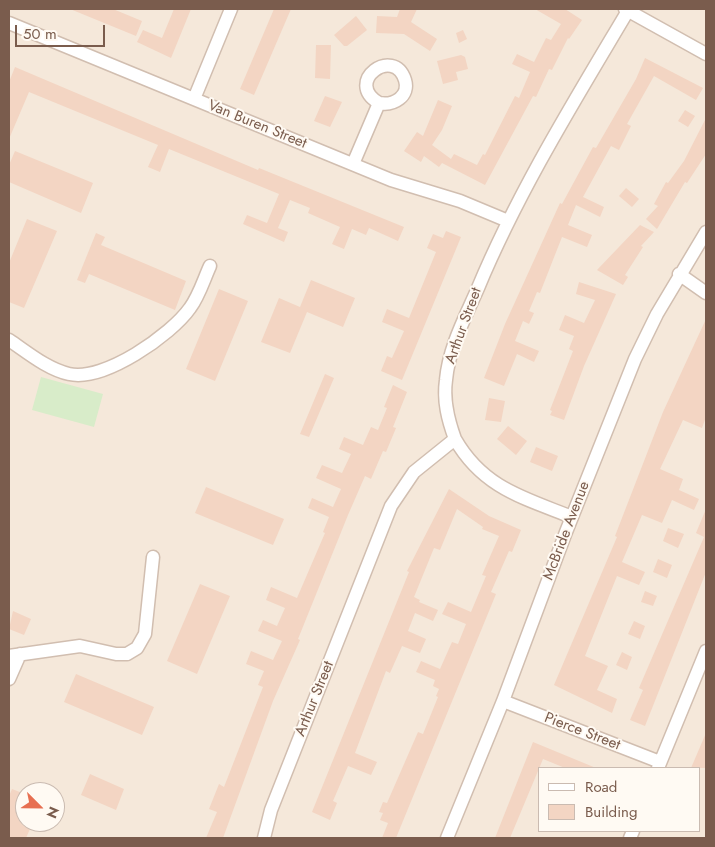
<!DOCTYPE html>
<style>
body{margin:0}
#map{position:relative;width:715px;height:847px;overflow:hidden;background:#fdf6ec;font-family:Jost,sans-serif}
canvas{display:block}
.frame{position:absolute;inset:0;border:10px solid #7a5c4d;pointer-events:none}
.legend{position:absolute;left:538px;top:767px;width:162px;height:65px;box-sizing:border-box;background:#fffaf3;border:1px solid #cabbb1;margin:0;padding:6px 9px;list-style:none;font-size:15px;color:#7a5c4d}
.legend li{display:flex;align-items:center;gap:10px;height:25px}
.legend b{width:25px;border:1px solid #cabbb1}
.north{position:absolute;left:15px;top:782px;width:50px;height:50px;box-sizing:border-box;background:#fffaf3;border:1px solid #cabbb1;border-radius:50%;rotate:113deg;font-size:14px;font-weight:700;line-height:20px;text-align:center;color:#7a5c4d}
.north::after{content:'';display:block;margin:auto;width:18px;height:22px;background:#e76f51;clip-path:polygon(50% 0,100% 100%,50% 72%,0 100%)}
.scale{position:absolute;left:15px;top:25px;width:90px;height:22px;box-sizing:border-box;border:2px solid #7a5c4d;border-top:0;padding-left:6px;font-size:15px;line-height:18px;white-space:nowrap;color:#7a5c4d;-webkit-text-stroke:4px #fffaf3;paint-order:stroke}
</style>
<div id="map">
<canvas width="715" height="847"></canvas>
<div class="frame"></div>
<ul class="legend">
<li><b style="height:6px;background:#fff"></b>Road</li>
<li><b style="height:14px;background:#f3d5c3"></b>Building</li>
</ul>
<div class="north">N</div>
<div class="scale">50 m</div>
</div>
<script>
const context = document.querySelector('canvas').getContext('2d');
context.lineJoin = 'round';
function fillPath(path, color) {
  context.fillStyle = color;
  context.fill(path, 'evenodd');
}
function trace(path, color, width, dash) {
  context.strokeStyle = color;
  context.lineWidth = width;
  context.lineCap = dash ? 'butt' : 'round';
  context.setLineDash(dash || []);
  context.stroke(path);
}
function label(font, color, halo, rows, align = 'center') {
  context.font = font + ' Jost,sans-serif';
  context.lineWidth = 4;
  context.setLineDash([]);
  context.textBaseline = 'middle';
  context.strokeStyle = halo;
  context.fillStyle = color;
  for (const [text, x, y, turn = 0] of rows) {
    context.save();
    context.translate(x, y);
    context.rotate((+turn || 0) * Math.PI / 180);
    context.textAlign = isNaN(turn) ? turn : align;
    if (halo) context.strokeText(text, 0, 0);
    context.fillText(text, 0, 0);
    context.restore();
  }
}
fillPath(new Path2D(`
 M9 9H706V838H9ZM539 768H699V831H539ZM25 792H55V822H25Z`), '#f5e8da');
fillPath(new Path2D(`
 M41 377 103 394 94 427 32 410Z`), '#d8ecc9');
fillPath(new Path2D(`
 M70 9H113L142 21 136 36Z
 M174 9H191L171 58 137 42 143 30 162 38Z
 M274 9H291L254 95 240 89Z
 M400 9H417L411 22 437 39 430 51 404 34 376 33 377 16 397 17Z
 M535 9H565L582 20 569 39 568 38 552 70 549 69 536 97 533 96 485 185 442 163 439 167 424 156 421 162 404 151 417 132 423 136 438 100 452 106 442 130 432 145 451 159 454 154 477 165 483 154 485 155 515 96 519 98 530 72 512 64 517 54 534 62 546 38 551 40 561 24Z
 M356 16 367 30 347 46H344L334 35Z
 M463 30 467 39 459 43 456 33Z
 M316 45H331L330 79 315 78Z
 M461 55 465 57 468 69 456 72 458 80 443 84 437 61Z
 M645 58 703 88 696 100 654 76 627 124 631 126 619 150 611 146 583 197 604 207 600 217 576 205 568 225 592 235 587 247 562 237 540 293 537 292 529 311 534 313 529 324 523 321 515 341 539 351 534 362 517 354 504 386 484 378 505 324 560 203 562 204 593 147 596 148 636 79Z
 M15 67 258 170 259 168 404 227 398 241 369 228 366 235 352 229 344 249 332 244 340 227 308 213 310 208 290 200 278 228 288 232 284 242 243 224 247 215 267 223 279 194 169 149 160 172 148 167 158 145 29 92 9 139V82Z
 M325 96 342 102 330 127 314 121Z
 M685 110 695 116 688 127 678 121Z
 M706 118V154L687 183 685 182 657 229 646 219 658 206 654 204 666 182 668 183 684 161Z
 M15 151 93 183 81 213 9 182V165Z
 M626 188 639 199 632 207 619 196Z
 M27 219 57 231 24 308 9 302V263Z
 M640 225 654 232 641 246 643 247 625 275 628 277 623 285 597 270Z
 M446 231 461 237 402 380 381 371 387 356 392 358 404 331 382 322 387 309 409 318 436 252 427 248 433 234 443 238Z
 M96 233 105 237 101 245 186 281 175 310 89 274 85 283 77 280Z
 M311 280 355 298 343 327 307 312 290 353 261 342 279 298 300 307Z
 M579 282 616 294 584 366 564 420 550 415 552 411 550 410 573 351 569 349 574 336 559 330 565 315 584 323 595 300 576 294Z
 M219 289 248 301 215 381 186 369Z
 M706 319V417L702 428 683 420 660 469 683 479 679 490 699 499 694 510 672 500 662 523 642 515 622 562 645 572 639 585 617 576 585 656 608 666 597 690 617 699 612 713 554 685 617 537 615 536 663 412Z
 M325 374 334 378 309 437 300 434Z
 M393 385 407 392 393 427 396 428 386 452 383 451 371 479 365 476 348 515 298 639 300 640 273 701 223 838H206L217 812 209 809 219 784 224 787 263 687 258 685 264 671 246 664 251 651 273 660 282 641 258 631 263 620 277 626 285 608 266 600 271 587 297 598 325 533 323 532 329 517 308 508 312 498 333 507 341 489 316 478 322 465 342 473 351 454 339 449 344 437 363 445 371 427 378 430 387 408 384 407Z
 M489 398 505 401 501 422 485 420Z
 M508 426 527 441 516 455 497 439Z
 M536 447 558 456 552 471 530 462Z
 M206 487 284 519 273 545 195 513Z
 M449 489 489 516 521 530 512 552 509 551 491 592 496 594 396 838H382L388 823 380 820 383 813 379 812 383 802 387 803 418 732 423 734 438 697 436 696 439 689 433 686 435 680 416 672 421 661 440 669 452 642 458 644 466 624 442 614 448 602 471 612 486 576 482 575 499 536 482 529 483 527 457 509 440 550 434 548 414 597 420 600 419 602 438 610 433 621 415 613 408 631 426 639 420 653 402 646 390 673 386 671 355 753 377 762 371 775 348 766 333 801 337 803 330 820 312 812 409 572 407 571Z
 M706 509V572L645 726 630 720 643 690 639 688 704 537 696 533Z
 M668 528 684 534 678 548 663 541Z
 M658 559 672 565 667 578 653 572Z
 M200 584 230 596 197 674 167 661Z
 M645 591 657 596 653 606 641 602Z
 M13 611 31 619 24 635 9 629Z
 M634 621 645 626 640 639 628 634Z
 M622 652 632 657 627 670 616 665Z
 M76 674 154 707 142 735 64 702Z
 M706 733V768H691Z
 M533 742 596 768H565L543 759 510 838H495Z
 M90 774 124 789 116 810 81 795Z
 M12 789 25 794V822H33L26 838H9V796Z`), '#f3d5c3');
const street = new Path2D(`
 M625 9 706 54
 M9 23 391 180 460 201 508 221
 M194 99 231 9
 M353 164 379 103C394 106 410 96 405 80 394 45 343 82 379 103
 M679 274 706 293
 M9 340C27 352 47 369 69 374 104 382 171 335 190 308 199 296 204 279 210 266
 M455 439C483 488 524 498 572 517
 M9 656 80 646 116 654H127L137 648 145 634 153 557
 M9 679 20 654
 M503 701 660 762
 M658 768 706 651
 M264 838 271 810 391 506 414 472 455 439C448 420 443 401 446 380 449 347 465 318 478 288 519 190 575 100 629 9
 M447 838 503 701 566 532 635 359 657 314 706 232
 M630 838 633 831`);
trace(street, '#d1beb0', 15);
trace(street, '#fff', 12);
label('15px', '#7a5c4d', '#fffaf3', [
 ["Van Buren Street",257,125,22],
 ["Arthur Street",464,326,-70],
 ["McBride Avenue",567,531,-69],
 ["Arthur Street",315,699,-68],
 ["Pierce Street",582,732,21]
]);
</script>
